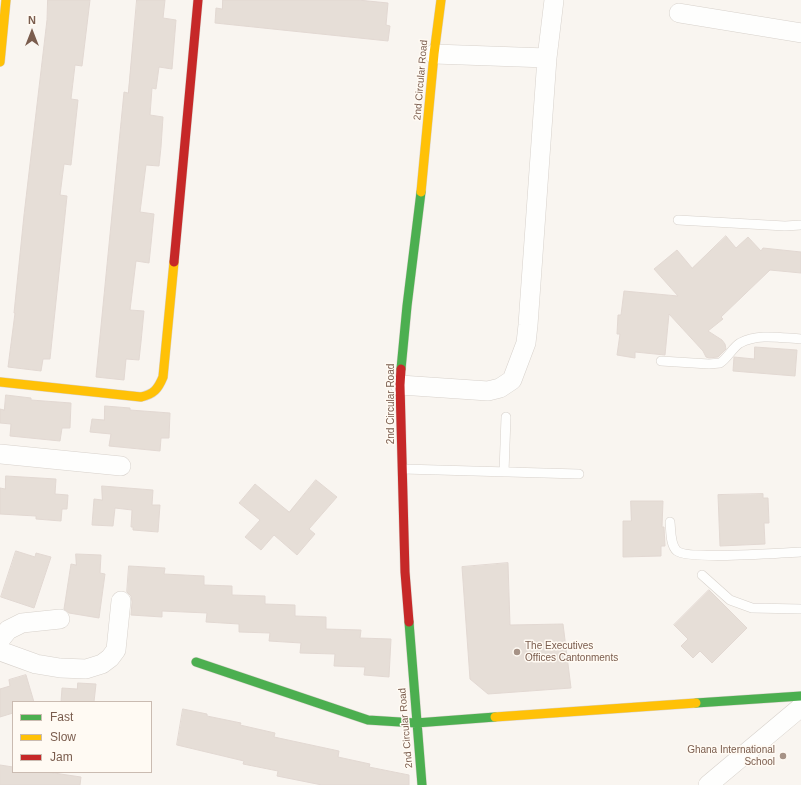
<!DOCTYPE html>
<style>
body{margin:0}
#map{position:relative;width:801px;height:785px;overflow:hidden;background:#f9f5f0;font-family:Helvetica,sans-serif}
canvas{display:block}
.legend{position:absolute;left:12px;top:701px;width:140px;height:72px;box-sizing:border-box;background:#fffaf3;border:1px solid #cabbb1;margin:0;padding:5px 7px;list-style:none;font-size:12px;color:#7a5c4d}
.legend li{display:flex;align-items:center;gap:8px;height:20px}
.legend b{width:20px;border:1px solid #cabbb1}
.north{position:absolute;left:12px;top:12px;width:40px;height:40px;-webkit-text-stroke:3px #fffaf3;paint-order:stroke;rotate:0deg;font-size:11px;font-weight:700;line-height:16px;text-align:center;color:#7a5c4d}
.north::after{content:'';display:block;margin:auto;width:14px;height:18px;background:#7a5c4d;clip-path:polygon(50% 0,100% 100%,50% 72%,0 100%)}
</style>
<div id="map">
<canvas width="801" height="785"></canvas>
<ul class="legend">
<li><b style="height:5px;background:#4caf50"></b>Fast</li>
<li><b style="height:5px;background:#ffc107"></b>Slow</li>
<li><b style="height:5px;background:#c62828"></b>Jam</li>
</ul>
<div class="north">N</div>
</div>
<script>
const context = document.querySelector('canvas').getContext('2d');
context.lineJoin = 'round';
function fillPath(path, color) {
  context.fillStyle = color;
  context.fill(path, 'evenodd');
}
function trace(path, color, width, dash) {
  context.strokeStyle = color;
  context.lineWidth = width;
  context.lineCap = dash ? 'butt' : 'round';
  context.setLineDash(dash || []);
  context.stroke(path);
}
function label(font, color, halo, rows, align = 'center') {
  context.font = font + ' Helvetica,sans-serif';
  context.lineWidth = 3;
  context.setLineDash([]);
  context.textBaseline = 'middle';
  context.strokeStyle = halo;
  context.fillStyle = color;
  for (const [text, x, y, turn = 0] of rows) {
    context.save();
    context.translate(x, y);
    context.rotate((+turn || 0) * Math.PI / 180);
    context.textAlign = isNaN(turn) ? turn : align;
    if (halo) context.strokeText(text, 0, 0);
    context.fillText(text, 0, 0);
    context.restore();
  }
}
const building = new Path2D(`
 M48 0H90L82 66 75 65 71 99 78 100 71 165 64 164 60 195 67 196 50 359H43L41 371 8 367 15 313H14L24 215 47 20Z
 M137 0H165L163 18 176 20 172 69 159 67 156 89 152 88 150 115 163 117 161 147 159 166 146 165 140 212 154 214 151 244 149 263 136 261 130 310 144 311 141 342 139 360 126 359 124 380 96 377 124 92 128 93Z
 M223 0H358L388 3 386 25 390 26 388 41 215 23 216 8 222 9Z
 M726 236 736 248 748 237 761 251 763 248 801 252V273L770 270 721 317 723 319 708 331 722 340 725 344 726 349 718 357 709 358 706 357 703 351 669 314 665 355 635 352V358L617 355 620 334H617L618 315H621L624 291 678 296 654 269 677 250 692 268Z
 M755 347 797 350 795 376 733 371 734 357 754 359Z
 M6 395 31 398V400L71 403 70 428H62L60 441 10 436 11 424 0 423V409L4 410Z
 M105 406 130 408V410L170 413 169 438H161L160 451 109 446 111 434 90 432 92 419 104 420Z
 M6 476 56 479 55 494 68 495 67 509H62L61 521 36 519V516L0 514V488L5 489Z
 M316 480 337 497 309 529 315 534 297 555 274 535 261 550 245 537 260 520 239 503 255 484 289 512Z
 M102 486 153 490 152 505H160L158 532 133 530V527H131L132 510 115 508 113 526 92 525 94 499 102 500Z
 M763 494V498H768L769 523H764L765 544 720 546 718 495Z
 M631 501H663L662 527H664L665 546H661V556L623 557V521H631Z
 M16 551 35 557 36 553 51 557 34 608 1 597Z
 M76 554 101 555 100 573 105 574 99 618 69 613 64 609 71 564 76 565Z
 M508 563 510 625 563 624 571 688 488 694 470 679 462 567Z
 M129 566 165 568 164 574 204 576V585L232 586V595L265 596V604L295 605V616L326 617V629L361 630 360 638 391 639 389 677 364 675 365 667 334 666 335 654 300 653 301 643 269 641 270 633 239 632V624L206 622 207 613 162 611V617L131 615 132 602 131 596 127 592Z
 M709 590 747 628 712 663 700 651 693 658 681 646 688 639 674 625Z
 M26 675 34 702H13V713L0 717V689L10 686 9 680Z
 M78 683 96 684 94 702H61L62 688 77 689Z
 M183 709 207 714V716L241 723 240 725 275 733 274 737 339 751 338 757 370 764 369 767 409 775V785H322L277 776 278 771 243 764 244 761 177 745Z
 M0 765 13 767V772H47L81 777 80 785H0Z`);
fillPath(building, '#e6ded7');
trace(building, '#e2d8d2', 1);
const lane = new Path2D(`
 M678 220 785 226 801 225
 M661 361 709 364 720 363C728 358 732 348 740 343 758 333 782 338 801 339
 M403 469 579 474
 M504 472 506 417
 M670 522C671 530 670 545 677 551 688 560 782 553 801 552
 M702 575 730 600 752 608 801 609`);
const street = new Path2D(`
 M679 13 801 33
 M434 54 547 58
 M400 385 488 391 500 388 512 380 526 343 528 325 547 58 554 0
 M0 454 121 466
 M0 640 8 630 22 623 60 619
 M0 651 36 664 60 668 86 669 102 664 110 658 116 650 121 601
 M708 785 801 707`);
const fast = new Path2D(`
 M401 369 407 306 421 192
 M409 622 422 785
 M196 662 368 720 416 723 495 717
 M696 703 801 696`);
const slow = new Path2D(`
 M0 62 6 0
 M421 192 434 54 441 0
 M0 382 141 397C154 394 158 389 163 377L174 262
 M495 717 696 703`);
const jam = new Path2D(`
 M174 262 198 0
 M401 369 400 385 405 572 409 622`);
trace(lane, '#d7d1cb', 10);
trace(street, '#d7d1cb', 20);
trace(fast, '#d9d2cb', 10);
trace(slow, '#d9d2cb', 10);
trace(jam, '#d9d2cb', 10);
trace(lane, '#fefefd', 9);
trace(street, '#fefefd', 19);
trace(fast, '#4caf50', 9);
trace(slow, '#ffc107', 9);
trace(jam, '#c62828', 9);
for (const [x, y, r, color] of [
 [517,652,4,"#a69286"],
 [783,756,4,"#a69286"]
]) {
  const dot = new Path2D();
  dot.arc(x, y, r, 0, 2 * Math.PI);
  context.fillStyle = color;
  context.fill(dot);
  trace(dot, '#fffaf3', 1.5);
}
label('10px', '#7a5c4d', '#fffaf3', [
 ["2nd Circular Road",421,80,-85],
 ["2nd Circular Road",391,404,-90],
 ["2nd Circular Road",406,728,-95]
]);
label('10px', '#7a5c4d', '#fffaf3', [
 ["The Executives",525,646],
 ["Offices Cantonments",525,658],
 ["Ghana International",775,750,"right"],
 ["School",775,762,"right"]
], 'left');
</script>
